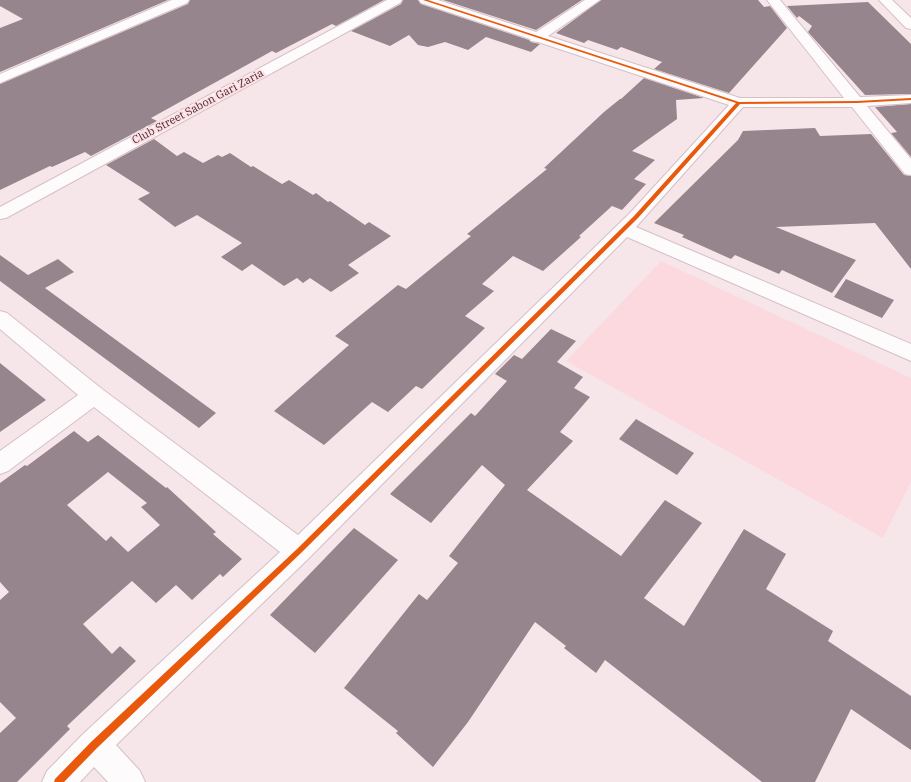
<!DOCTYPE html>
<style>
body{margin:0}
canvas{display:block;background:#f7e6e9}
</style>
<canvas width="911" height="782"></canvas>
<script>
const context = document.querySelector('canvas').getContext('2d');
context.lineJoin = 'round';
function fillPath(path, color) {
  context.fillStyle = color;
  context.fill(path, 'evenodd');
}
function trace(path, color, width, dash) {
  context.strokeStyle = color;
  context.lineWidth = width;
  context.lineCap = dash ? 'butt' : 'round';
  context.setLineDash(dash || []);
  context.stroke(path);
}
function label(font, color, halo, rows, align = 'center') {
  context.font = font + ' "IBM Plex Serif",serif';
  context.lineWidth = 4;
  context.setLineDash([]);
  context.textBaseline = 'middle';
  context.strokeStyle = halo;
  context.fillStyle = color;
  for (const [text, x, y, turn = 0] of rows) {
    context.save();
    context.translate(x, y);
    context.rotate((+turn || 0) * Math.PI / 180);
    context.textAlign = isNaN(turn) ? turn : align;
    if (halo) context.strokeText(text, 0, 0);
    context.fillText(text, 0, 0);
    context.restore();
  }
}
fillPath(new Path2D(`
 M661 261 911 378V482L883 538 566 361Z`), '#fbd9df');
fillPath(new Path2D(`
 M0 0H168L0 72V28L23 19 0 6Z
 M190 0H384L336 26 332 24 276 53 272 51 263 56 151 118 157 121 91 156 85 152 52 167 50 166 0 190V84L188 4Z
 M403 0H418L421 4 529 40 531 42 540 44 531 52 486 37 468 50 445 42 428 47 418 45 409 35 390 46 351 31 401 4Z
 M443 0H582L536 30Z
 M601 0H758L764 7 770 6 787 28 729 93 654 69 662 62 621 47 617 50 588 40 584 43 556 33Z
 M868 2 911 44V94L865 95 808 32 812 26 799 16 797 18 787 6Z
 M644 78 704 98 676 100 677 119 632 151 655 160 634 179 646 184 622 210 612 206 579 236 581 237 543 271 513 256 482 284 494 291 465 316 485 328 422 389 416 386 388 412 372 402 324 445 274 411 349 345 335 336 398 285 406 289 471 236 467 234 547 169 544 168 604 112 620 99H621Z
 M911 104V157L891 133 897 132 875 107Z
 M815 128 820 136 871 134 904 175 911 176V269L875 223 776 227 856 260 832 293 782 270 779 274 735 255 731 259 682 237 684 235 654 223 738 140 743 131Z
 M154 139 177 156 184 152 203 163 218 155 222 157 230 153 251 167 253 166 282 184 289 180 313 195 316 193 328 202 330 201 365 225 369 222 391 236 348 265 359 273 331 292 310 278 303 283 297 278 284 286 252 264 242 271 221 257 242 243 197 215 175 227 138 199 150 193 106 165Z
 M0 255 28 275 58 259 74 272 45 288 216 413 199 428 0 281Z
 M846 279 894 300 882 318 834 297Z
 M551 329 576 341 557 362 583 377 574 388 590 397 560 432 573 441 527 490 621 556 665 500 702 523 644 598 684 626 744 529 786 554 766 589 833 631 828 641 911 696V750L851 709 815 782H762L605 660 596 673 564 648 566 646 535 622 468 722 433 767 396 733 398 731 344 688 419 594 427 600 458 563 449 556 505 485 482 465 431 523 390 494 471 413 475 416 507 381 495 374 514 355 522 359Z
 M0 363 46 400 0 432Z
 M636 419 694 453 677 475 619 439Z
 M74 431 88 442 98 435 166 488 167 487 216 532 213 534 242 559 223 577 220 574 192 600 176 585 156 603 132 581 83 624 112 654 120 646 136 661 67 726 70 729 17 782H0V733L16 718 0 702V600L9 592 0 582V483L25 465 27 466ZM108 472 147 503 141 507 160 525 128 552 111 536 106 541 67 505Z
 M354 528 398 560 315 653 270 615Z`), '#96858c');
const minor = new Path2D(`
 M172 0H189L187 3 0 83V74Z
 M387 0H402L400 3 6 218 0 219V207Z
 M419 0H438L536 32 585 0H600L548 36 740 98H844L767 0H780L860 97 911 95V103L867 106 911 159V175L905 174 852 107H743L636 227 911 344V361L627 237 308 559 116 745 140 771 145 782H108L94 767 80 782H42L47 771 83 734 280 552 94 407 8 471 0 474V451L78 395 0 329V311L7 313 102 389 298 535 630 213 729 105 538 42 531 41 530 39 421 3Z
 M879 0H892L911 18V29L906 28Z`);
trace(minor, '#d5c0c4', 2);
fillPath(minor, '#fefbfc');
fillPath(new Path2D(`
 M423 0H428L739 102 857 101 911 98V100L857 103 740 104 638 218 301 553 97 748 64 782H54L55 779 91 742 297 549 634 216 736 103Z`), '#e8590c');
label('11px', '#452a2f', '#fde0e5', [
 ["Club Street Sabon Gari Zaria",198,107,-28]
]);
</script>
